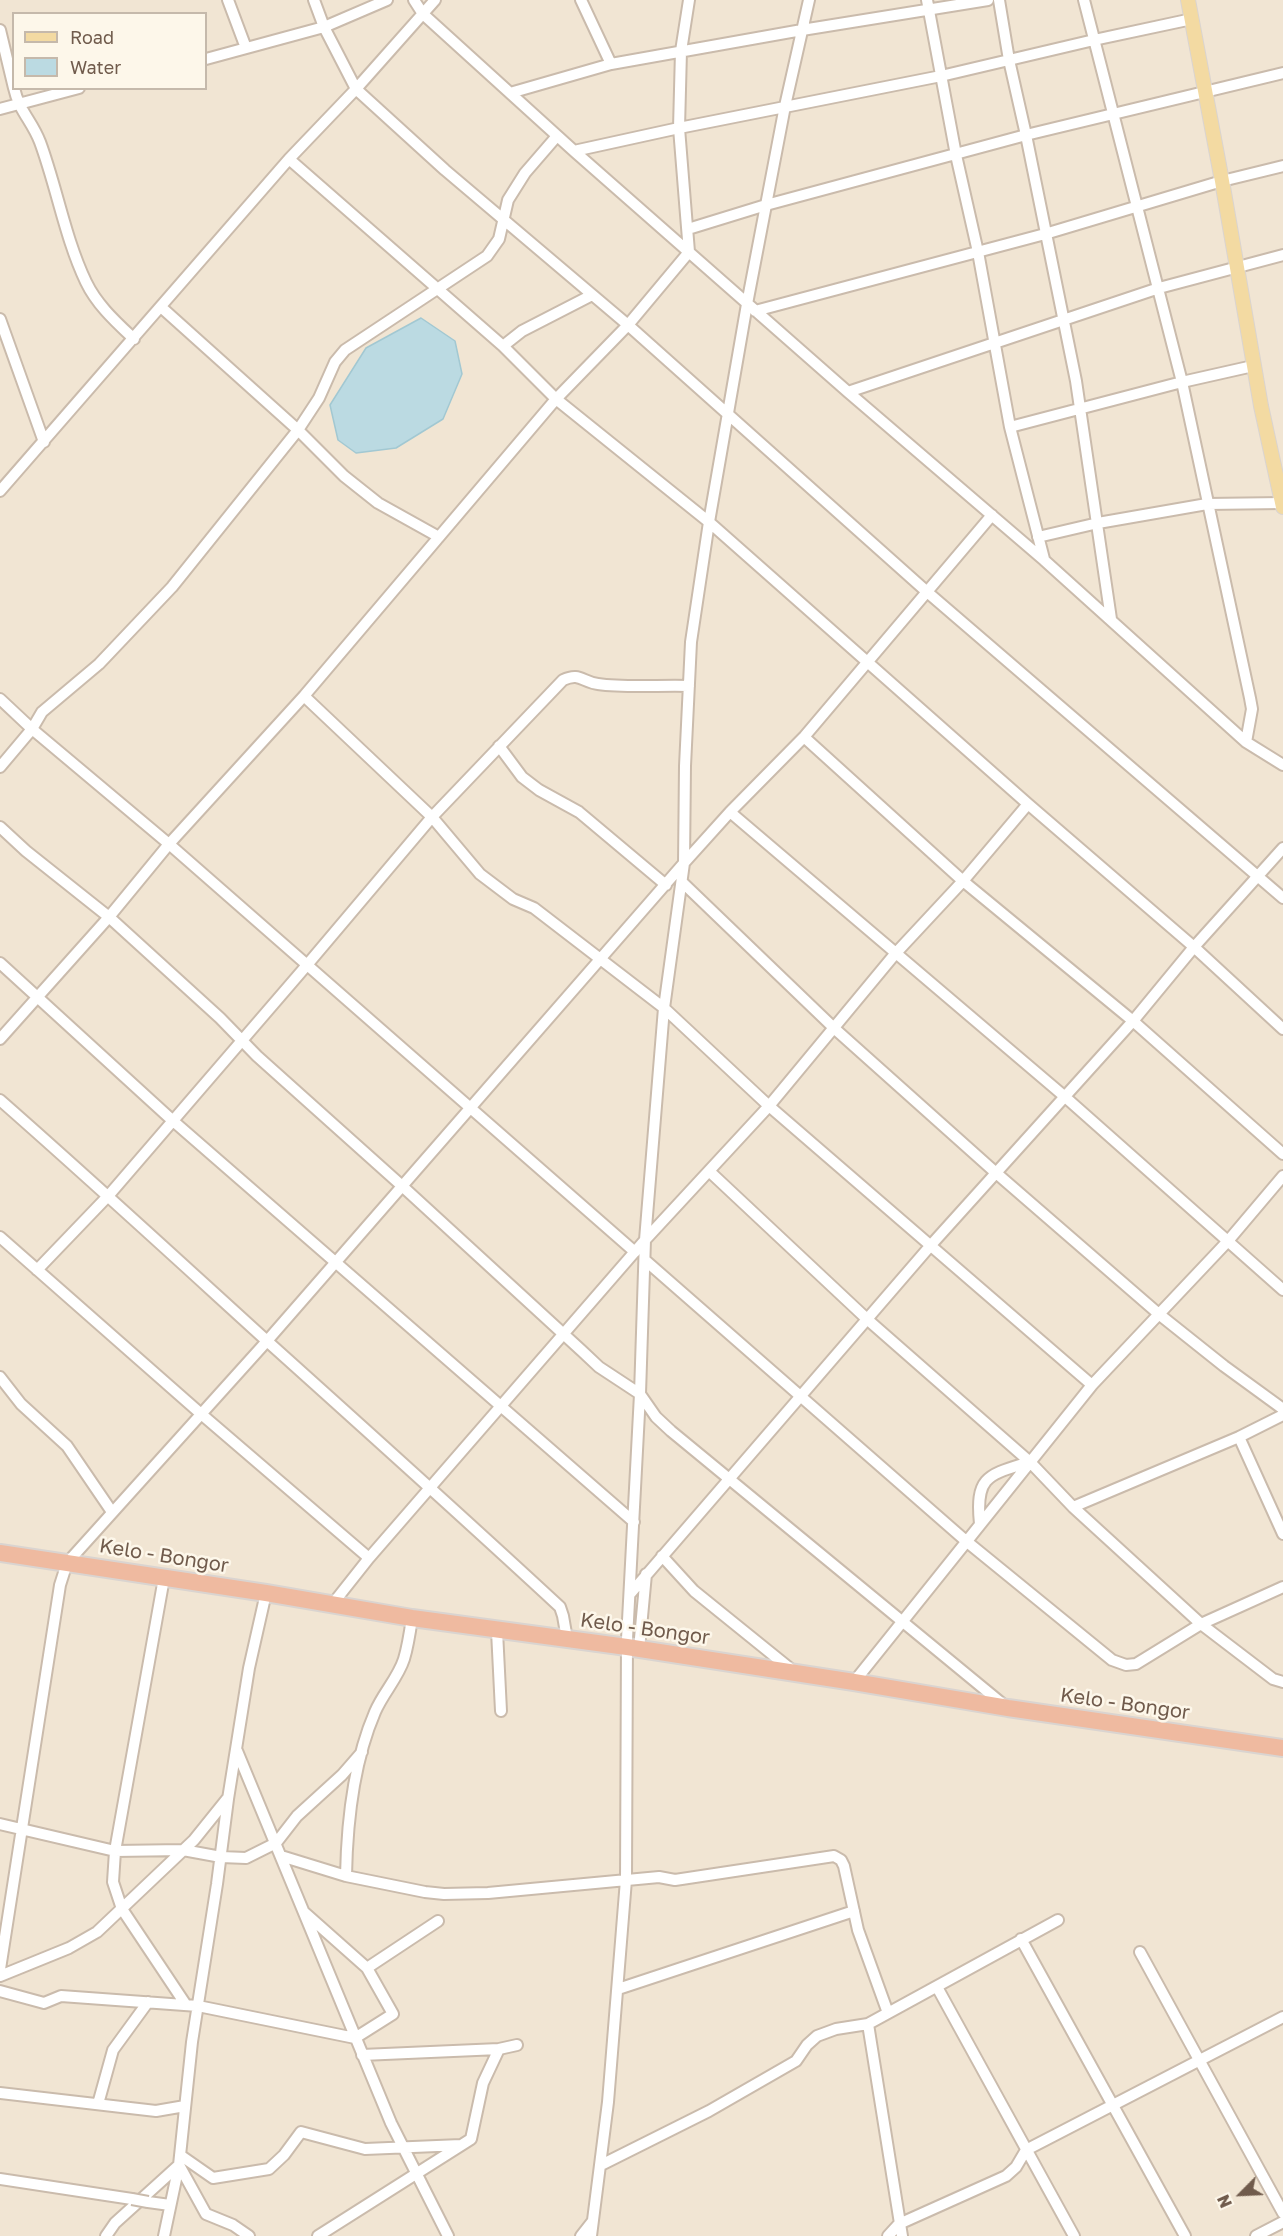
<!DOCTYPE html>
<style>
body{margin:0}
#map{position:relative;width:1283px;height:2236px;overflow:hidden;background:#faf3e4;font-family:"Golos Text",sans-serif}
canvas{display:block}
.legend{position:absolute;left:12px;top:12px;width:195px;height:78px;box-sizing:border-box;background:#fdf7ea;border:2px solid #c5b9ab;margin:0;padding:8px 10px;list-style:none;font-size:18px;color:#705b4c}
.legend li{display:flex;align-items:center;gap:12px;height:30px}
.legend b{width:30px;border:2px solid #c5b9ab}
.north{position:absolute;left:1211px;top:2164px;width:60px;height:60px;-webkit-text-stroke:4px #fdf7ea;paint-order:stroke;rotate:246deg;font-size:16px;font-weight:700;line-height:24px;text-align:center;color:#705b4c}
.north::after{content:'';display:block;margin:auto;width:21px;height:27px;background:#705b4c;clip-path:polygon(50% 0,100% 100%,50% 72%,0 100%)}
</style>
<div id="map">
<canvas width="1283" height="2236"></canvas>
<ul class="legend">
<li><b style="height:8px;background:#f3daa2"></b>Road</li>
<li><b style="height:16px;background:#bbdae2"></b>Water</li>
</ul>
<div class="north">N</div>
</div>
<script>
const context = document.querySelector('canvas').getContext('2d');
context.lineJoin = 'round';
function fillPath(path, color) {
  context.fillStyle = color;
  context.fill(path, 'evenodd');
}
function trace(path, color, width, dash) {
  context.strokeStyle = color;
  context.lineWidth = width;
  context.lineCap = dash ? 'butt' : 'round';
  context.setLineDash(dash || []);
  context.stroke(path);
}
function label(font, color, halo, rows, align = 'center') {
  context.font = font + ' "Golos Text",sans-serif';
  context.lineWidth = 5;
  context.setLineDash([]);
  context.textBaseline = 'middle';
  context.strokeStyle = halo;
  context.fillStyle = color;
  for (const [text, x, y, turn = 0] of rows) {
    context.save();
    context.translate(x, y);
    context.rotate((+turn || 0) * Math.PI / 180);
    context.textAlign = isNaN(turn) ? turn : align;
    if (halo) context.strokeText(text, 0, 0);
    context.fillText(text, 0, 0);
    context.restore();
  }
}
fillPath(new Path2D(`
 M0 0H1283V2236H0ZM14 14H206V88H14Z`), '#f1e5d3');
const water = new Path2D(`
 M421 318 455 341 462 374 443 419 396 448 356 453 338 440 330 405 366 348Z`);
fillPath(water, '#bbdae2');
trace(water, '#a2c8d2', 1.5);
const minor = new Path2D(`
 M228 0 246 48
 M314 0 324 27 356 89 445 170 628 325 926 591 1283 898
 M414 0 423 14 574 151 848 392 1044 560 1246 742 1283 765
 M581 0 611 64
 M927 0 956 155 978 252 1010 427 1044 559
 M999 0 1009 60 1026 135 1076 381 1111 619
 M1084 0 1182 382 1250 698 1252 709 1246 742
 M0 30 14 88
 M206 59 324 27 387 0
 M14 88C19 111 32 121 40 142 57 188 65 238 86 282 97 305 116 322 134 339
 M510 93 611 64 802 30 988 0
 M0 109 79 88
 M574 151 679 128 941 76 1094 40 1192 19
 M289 159 503 346
 M688 229 766 205 1026 135 1283 73
 M592 295 522 331 503 346 556 399 709 522 1028 804 1194 947 1283 1029
 M161 307 298 430 344 476 378 503 439 537
 M755 311 1045 234 1222 181 1283 166
 M0 319 44 442
 M848 392 1159 288 1283 255
 M1010 427 1182 382 1253 366
 M0 491 289 159 356 89 435 0
 M1038 537 1098 523 1207 504 1283 503
 M304 696 432 817 480 874 513 899 534 908 664 1008 769 1106 1092 1385
 M0 699 32 729 169 844 635 1252
 M804 737 963 881 1133 1021 1283 1154
 M499 746 522 777 539 790 579 812 666 885
 M0 767 32 729 42 712 99 664 172 587 298 430 319 398 335 362 345 350 487 256 499 239 508 200 525 173 557 136
 M730 812 1064 1096 1283 1290
 M0 827 26 851 109 917 220 1018 257 1056 401 1185 582 1351 599 1367 640 1394 656 1417 671 1431 1005 1706
 M682 882 835 1029 995 1172 1160 1315 1224 1366 1283 1409
 M0 963 172 1120 634 1522
 M0 1039 109 917 169 844 304 696 556 399 628 325 689 252 679 128 681 51 689 0
 M0 1100C90 1179 178 1260 267 1341 365 1429 463 1517 560 1607L563 1616 567 1639
 M709 1171 868 1320 1030 1462 1073 1507 1201 1624 1273 1679 1283 1682
 M0 1237 200 1413 369 1558
 M646 1261 966 1541 1112 1660 1126 1665 1136 1664 1201 1624 1283 1587
 M37 1270 109 1195 307 965 432 817 563 680C580 672 582 682 598 684 625 688 661 685 689 686
 M0 1377 21 1404 67 1446 112 1512
 M1239 1437 1283 1534
 M1073 1507 1239 1437 1283 1415
 M980 1524C975 1476 988 1475 1029 1462
 M662 1556 694 1591 793 1671
 M164 1578 115 1851 113 1882 122 1909 186 2005
 M630 1594 931 1245 1133 1021 1194 947 1283 848
 M331 1606 369 1558 645 1240 769 1106 895 954 963 881 1028 804
 M497 1631 501 1711
 M639 1649 646 1574
 M854 1682 1092 1385 1228 1241 1283 1176
 M237 1751 391 2123 448 2236
 M0 1824 115 1851 183 1850 221 1857 246 1858 276 1843 297 1816 342 1775 362 1752
 M281 1856 346 1876 425 1892 444 1894 488 1893 659 1877 675 1880 834 1856 841 1860 844 1866 858 1930 888 2013
 M346 1876C347 1821 353 1763 375 1712 383 1693 398 1678 404 1659 408 1646 410 1632 412 1618
 M1021 1939 1185 2236
 M1140 1952 1283 2213
 M367 1968 438 1921
 M0 1969 60 1585 67 1563 267 1341 684 863 730 812 804 737 992 515
 M0 1976 69 1948 97 1932 194 1840 227 1799
 M937 1987 1074 2236
 M618 1989 854 1911
 M0 1991 44 2003 61 1996 198 2006 355 2038 393 2014 367 1968 305 1913
 M868 2024 902 2236
 M362 2055 499 2049
 M0 2093 156 2111 185 2106
 M98 2104 113 2050 148 2002
 M180 2155 213 2178 269 2169 284 2155 301 2132 365 2149 461 2145
 M601 2165 709 2111 796 2061 807 2045 817 2036 836 2029 868 2024 1058 1920
 M0 2179 132 2199
 M148 2202 170 2205
 M106 2236 115 2223 179 2165 206 2214 233 2225 249 2236
 M164 2236 179 2165 192 2042 217 1884 228 1799 249 1668 266 1593
 M318 2236 471 2139 483 2083 499 2049 517 2045
 M581 2236 592 2222
 M591 2236 608 2102 626 1880 627 1639 640 1394 645 1240 664 1008 684 863 685 766 691 642 709 522 747 304 785 106 809 0
 M888 2236 899 2224 1006 2176 1016 2167 1026 2150 1283 2017
 M1256 2236 1283 2222`);
const major = new Path2D(`
 M1188 0 1222 181 1261 406 1283 507`);
const highway = new Path2D(`
 M0 1553 266 1593 412 1618 627 1647 854 1682 1008 1708 1283 1748`);
trace(minor, '#cabbac', 14);
trace(major, '#dad4d0', 16);
trace(highway, '#dad4d0', 20);
trace(minor, '#fff', 10);
trace(major, '#f3daa2', 14);
trace(highway, '#efbaa0', 16);
const minorBridge = new Path2D(`
 M132 2199 148 2202`);
trace(minorBridge, '#cabbac', 14, []);
trace(minorBridge, '#fff', 10);
label('20px', '#705b4c', '#fdf7ea', [
 ["Kelo - Bongor",164,1556,9],
 ["Kelo - Bongor",645,1629,8],
 ["Kelo - Bongor",1125,1704,8]
]);
</script>
